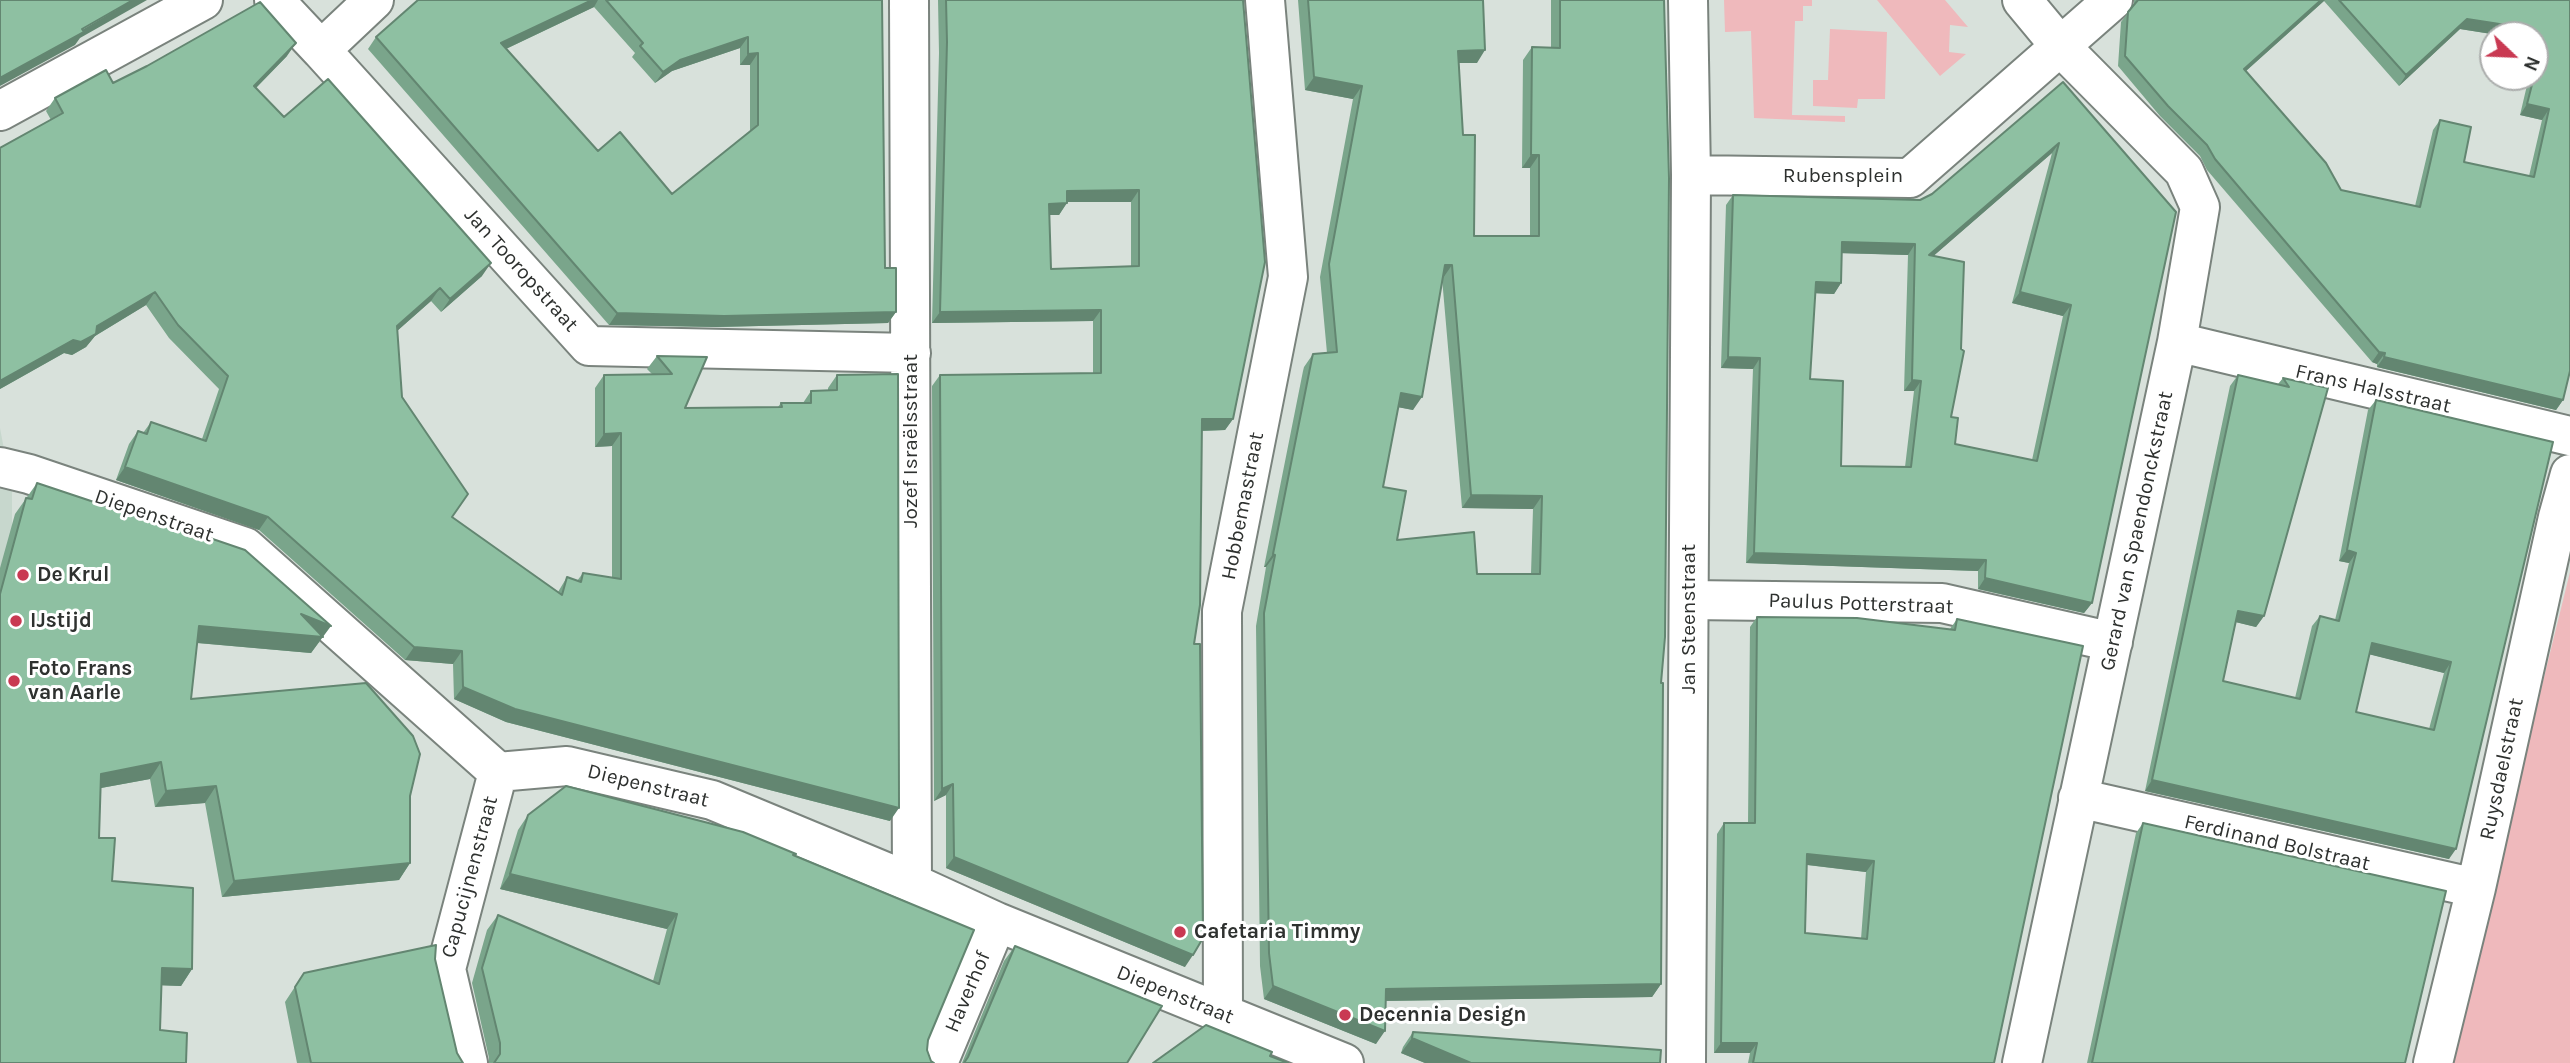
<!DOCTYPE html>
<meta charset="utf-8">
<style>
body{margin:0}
#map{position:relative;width:2570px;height:1063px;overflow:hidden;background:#d8e1db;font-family:Karla,sans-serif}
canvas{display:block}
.north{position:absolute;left:2479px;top:21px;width:70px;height:70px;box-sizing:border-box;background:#fff;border:2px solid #abadac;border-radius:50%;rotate:113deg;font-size:19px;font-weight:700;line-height:28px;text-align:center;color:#2e312f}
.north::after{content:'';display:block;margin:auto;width:24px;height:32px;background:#c93952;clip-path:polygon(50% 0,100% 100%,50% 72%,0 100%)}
</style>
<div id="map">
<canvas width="2570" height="1063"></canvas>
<div class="north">N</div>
</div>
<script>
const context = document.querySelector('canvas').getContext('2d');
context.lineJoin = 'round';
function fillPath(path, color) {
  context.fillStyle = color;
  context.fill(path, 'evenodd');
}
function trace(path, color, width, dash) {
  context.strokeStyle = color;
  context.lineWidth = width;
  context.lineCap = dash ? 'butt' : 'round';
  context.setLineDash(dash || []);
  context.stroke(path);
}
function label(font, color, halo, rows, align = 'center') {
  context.font = font + ' Karla,sans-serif';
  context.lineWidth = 6;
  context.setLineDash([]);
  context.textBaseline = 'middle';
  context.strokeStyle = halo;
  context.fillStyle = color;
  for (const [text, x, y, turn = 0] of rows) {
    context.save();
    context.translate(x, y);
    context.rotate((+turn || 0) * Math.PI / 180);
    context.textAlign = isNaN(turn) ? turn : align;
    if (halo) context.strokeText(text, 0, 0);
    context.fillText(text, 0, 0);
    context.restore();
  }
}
fillPath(new Path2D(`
 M0 428 12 492V576L0 989Z`), '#c7d7cd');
fillPath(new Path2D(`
 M1724 0H1812V6H1803V21H1795L1792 115 1845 116V122L1754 118 1751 31 1725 32Z
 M1877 0H1945L1968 27 1950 25 1949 52 1966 54 1940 76Z
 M1830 29 1887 32 1885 99H1858L1857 108 1813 106V80H1828Z
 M2570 572V1063H2449Z`), '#efb9bc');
const minor = new Path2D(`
 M274 0 321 50 374 0
 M909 0 912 883
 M2022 0 2061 47 2184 171 2200 207 2177 342 2022 1063
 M321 50 589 346 911 353
 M0 111 203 0
 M1691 175 1910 178 2113 0
 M2177 342 2570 436
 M0 467 29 474 245 547 498 772 567 766 712 800 912 883 997 922 1344 1063
 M1689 600 1942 603 2113 642
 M2078 798 2476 888
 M1223 1015 1222 611 1288 277 1265 0
 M468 1063 446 969 498 772
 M938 1063 997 922
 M1686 1063 1691 175 1688 0
 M2433 1063 2476 888 2558 517 2570 474`);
trace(minor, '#7a837d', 42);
trace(minor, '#fff', 38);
fillPath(new Path2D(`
 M418 0H882L885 268 896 312 888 323 716 327 609 325 368 49 376 37ZM594 7 635 53 632 57 655 83 672 71 740 48V65H750V132L672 194 598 151 506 49Z
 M938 0H1243L1233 419 1225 430 1202 431 1194 644 1185 967 946 868V795L934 801 932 386 940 375 1093 373V321L932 323 939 53ZM1067 202H1131V266L1051 269 1049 215H1059Z
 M1298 0H1483L1477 63H1459L1463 135 1474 236H1530V168H1522L1523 60 1532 47H1551V0H1664L1661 683V984L1652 997 1385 1001 1376 1044 1264 999 1260 966 1256 626 1266 567H1264L1303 371 1304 367 1313 354 1327 353 1320 277 1353 99 1305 90ZM1442 278 1462 508 1533 509 1531 574H1477L1397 540 1383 487 1398 407 1413 410Z
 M2134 0H2570L2563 400 2556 410 2377 367V364L2372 362 2207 170 2200 156 2160 116 2118 66 2121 22 2134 5ZM2324 1 2399 86 2460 29 2498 35H2535V77H2517V79L2528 81 2520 115 2542 120 2529 176 2464 162 2440 120 2433 130 2415 206 2341 190 2246 71Z
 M287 56 256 88 284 117 482 276 441 312 431 301 397 331 402 397 452 517 558 592 567 577 577 581 583 573 612 578V446L595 447V388L604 375 652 374 647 369 657 356 707 357 685 408 778 407 781 403H803L811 391 828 390V388L837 375 890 821 506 722 454 699 453 664 405 660 259 530 116 480 129 444 138 431 143 433 151 422 202 439 219 389 169 338 146 305 95 336 86 347 72 355 64 353 0 389V148L51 120 46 111 55 98 113 83Z
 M2063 82 2092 603 2084 613 1978 589V571L1746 563 1753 369 1721 368 1726 205 1733 195 1920 200 1932 194ZM2052 153 2012 303 2063 316 2032 460 1955 444 1951 417 1933 256ZM1842 253 1908 255 1904 391H1914L1905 467 1841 466 1810 379 1815 293 1834 294 1841 283Z
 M2238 375 2278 384 2283 378 2328 388 2264 616 2256 627 2236 622 2223 681 2295 698 2312 626 2320 616 2335 620 2349 563 2339 561 2368 410 2376 400 2553 442 2449 859 2145 791 2230 386ZM2369 654 2444 673 2429 729 2356 712Z
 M37 483 108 507 110 504 320 643 319 642 311 653 197 643 191 699 410 796V863L399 880 222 897 205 803 155 807 150 779 101 788 99 838 112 881 192 969 181 986 161 985 160 1030 0 1063V568L15 514Z
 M1757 617 1950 629 1957 619 1994 1063H1748L1750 1053H1714L1717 834 1724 823H1748L1750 627ZM1807 865 1866 872 1861 939 1805 933Z
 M528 815 795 856 928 1040 927 1050 931 1061 934 1063H489V1058L472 983 487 930 498 915 653 981 667 929 500 889 518 830Z
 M2143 823 2405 1063H2087L2136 833Z
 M1015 946 1127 1063H962L1004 961Z
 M435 959 457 1053 463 1063H297L285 1002 304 973Z
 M1413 1032 1660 1063H1425L1401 1053 1403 1047Z`), '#7aa58b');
fillPath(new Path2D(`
 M133 0H147L80 38 75 45 0 86V78Z
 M592 0H598L594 7 493 55 501 43Z
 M2321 0H2325L2237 79 2244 69Z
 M2467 19 2532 29 2527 35H2498L2460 29 2399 86 2406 75Z
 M748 37 740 48 672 71 655 83 663 72 680 60Z
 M296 43 287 56 245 99 254 86Z
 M1485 50 1477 63H1449L1458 51Z
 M758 53 750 65H740L748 54Z
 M1314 77 1362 86 1353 99 1305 90Z
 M2518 77H2531L2528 81 2517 79Z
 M2527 104 2549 109 2542 120 2520 115Z
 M2059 143 2052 153 1922 266 1929 255Z
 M1531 155H1539L1530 168H1522Z
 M1139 190 1131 202H1059L1067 191Z
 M1067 203 1059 215H1041L1049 204Z
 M1842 242 1915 244 1908 255 1835 253Z
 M491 263 482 276 441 312 450 299Z
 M1445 265H1452L1443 278H1436Z
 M1816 282 1841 283 1834 294 1808 293Z
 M440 288 431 301 388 339 397 326Z
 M155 292 146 305 95 336 86 347 72 355 64 353 0 389V381Z
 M2020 292 2071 305 2063 316 2012 303Z
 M1101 310 1093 321 932 323 940 312Z
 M896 312 888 323 716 327 609 325 617 313Z
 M2379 352 2385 353 2377 364 2372 362Z
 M1728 357 1760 358 1753 369 1721 368Z
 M2384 357 2563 400 2556 410 2377 367Z
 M1912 380 1921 381 1914 391H1904Z
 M1401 393 1422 397 1413 410 1392 406Z
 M1202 419H1233L1225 430 1194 431Z
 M621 433 612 446 595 447 604 434Z
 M125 467 268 517 259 530 116 480Z
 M1471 495 1542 496 1533 509 1462 508Z
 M2347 550 2356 553 2349 563 2339 561Z
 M1754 553 1986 560 1978 571 1746 563Z
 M1273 554 1275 555 1266 567H1264Z
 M1985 578 2092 603 2084 613 1978 589Z
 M2238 611 2264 616 2256 627 2231 621Z
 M301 614 331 626 311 653 187 642 199 626Z
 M2372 643 2451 662 2444 673 2364 653Z
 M414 647 462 651 453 664 405 660Z
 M463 687 899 808 890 821 506 722 454 699Z
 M161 762 150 779 90 790 101 774Z
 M2152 780 2456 849 2449 859 2145 791Z
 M953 784 946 795 934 801 942 789Z
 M216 786 205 803 155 807 166 791Z
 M1807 854 1874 861 1866 872 1800 864Z
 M954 857 1193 955 1185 967 946 868Z
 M410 863 399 880 222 897 234 881Z
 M510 874 677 914 667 929 500 889Z
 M162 968 192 969 181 986 150 985Z
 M1661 984 1652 997 1377 1001 1386 989Z
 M1273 986 1385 1031 1376 1044 1264 999Z
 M1412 1038 1471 1063H1425L1401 1053Z
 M1721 1043H1757L1750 1053H1714Z`), '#638671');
const building = new Path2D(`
 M0 0H133L82 29 84 32 0 78Z
 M418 0H592L501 43 598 151 620 132 672 194 758 125V53L748 54V37L680 60 663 72 640 46 643 43 606 0H882L885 268H896V312L724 316 617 313 376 37Z
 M946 0H1243L1265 262 1233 419H1202L1200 605 1194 644H1200L1203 938 1193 955 954 857 953 784 942 789 940 375 1101 373V310L940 312 947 42ZM1139 190V266L1051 269 1049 204 1067 203V191Z
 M1308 0H1483L1485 50 1458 51 1463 135H1475L1474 236H1539V155H1531L1532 47 1560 48V0H1664L1669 178 1665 637 1661 683H1663L1661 984 1386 989 1385 1031 1273 986 1269 953 1264 613 1275 555 1273 554 1312 358 1313 354 1337 352 1329 264 1362 86 1314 77ZM1445 265H1452L1471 495 1542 496 1540 574H1477L1474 532 1397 540 1406 491 1383 487 1401 393 1422 397Z
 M2138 0H2321L2244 69 2326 163 2341 190 2420 207 2440 120 2471 127 2464 162 2534 177 2549 109 2527 104 2534 77H2535V35H2531L2532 29 2467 19 2406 75 2339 0H2570V371L2563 400 2384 357 2385 353 2379 352 2215 159 2207 145 2168 106 2125 56 2128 12Z
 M260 2 296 43 254 86 284 117 328 79 491 263 450 299 440 288 397 326 402 397 468 494 452 517 562 595 567 577 581 582 583 573 621 579V433L604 434V375L672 374 657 356 707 357 685 408 782 407 781 403H811V391L837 390V375L898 374 899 808 515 709 463 687 462 651 414 647 268 517 125 467 138 431 147 434 151 422 206 441 228 376 178 325 155 292 97 326 96 334 81 342 73 340 0 381V148L63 113 55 98 106 70 113 83 147 66Z
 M2063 82 2176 212 2092 603 1985 578 1986 560 1754 553 1760 358 1728 357 1733 195 1920 200 1932 194ZM2059 143 2020 292 2071 305 2037 461 1955 444 1958 418 1951 417 1964 351 1961 349 1964 262 1929 255ZM1842 242 1915 244 1912 380 1921 381 1911 467 1841 466 1843 381 1810 379 1816 282 1841 283Z
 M2238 375 2289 387 2283 378 2328 388 2264 616 2238 611 2223 681 2300 699 2320 616 2339 621 2356 553 2347 550 2376 400 2553 442 2456 849 2152 780ZM2372 643 2451 662 2434 730 2356 712Z
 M37 483 109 507 110 504 245 550 331 626 301 614 323 637 199 626 191 699 366 683 413 736 420 754 410 796V863L234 881 216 786 166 791 161 762 101 774 99 838H115L112 881 193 888 192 969 162 968 160 1030 187 1033 186 1063H0V594L26 498 32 499Z
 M1757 617 1857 618 1955 630 1957 619 2083 646 1994 1063H1753L1757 1043H1721L1724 823H1755ZM1807 854 1874 861 1867 939 1805 933Z
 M566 786 743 832 796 854 793 855 974 930 928 1040 927 1050 931 1061 934 1063H494L500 1054V1043L482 968 498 915 659 984 677 914 510 874 528 815Z
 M2143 823 2446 891 2405 1063H2092Z
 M436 945 435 959 457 1053 463 1063H311L295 987 304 973Z
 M1015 946 1162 1006 1127 1063H964L968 1057Z
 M1206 1025 1272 1052 1270 1056 1288 1063H1153Z
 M1413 1032 1661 1050 1660 1063H1471L1412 1038Z`);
fillPath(building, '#8ec0a2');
trace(building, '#638671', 2);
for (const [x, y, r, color] of [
 [23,575,7,"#c93952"],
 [16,621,7,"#c93952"],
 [14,681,7,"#c93952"],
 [1180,932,7,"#c93952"],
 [1345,1015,7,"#c93952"]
]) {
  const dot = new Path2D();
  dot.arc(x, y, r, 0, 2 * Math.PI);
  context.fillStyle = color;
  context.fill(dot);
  trace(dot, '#fff', 2.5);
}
label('21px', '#2e312f', '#fff', [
 ["Rubensplein",1843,176],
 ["Jan Tooropstraat",521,270,48],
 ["Frans Halsstraat",2373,389,13],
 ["Jozef Israëlsstraat",911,441,-90],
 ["Hobbemastraat",1243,506,-79],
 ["Diepenstraat",154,516,19],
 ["Gerard van Spaendonckstraat",2137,531,-78],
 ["Paulus Potterstraat",1861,604,2],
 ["Jan Steenstraat",1689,619,-90],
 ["Ruysdaelstraat",2502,769,-78],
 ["Diepenstraat",648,786,14],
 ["Ferdinand Bolstraat",2277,843,13],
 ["Capucijnenstraat",470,877,-75],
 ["Haverhof",968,992,-67],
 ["Diepenstraat",1175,995,22]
]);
label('bold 21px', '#2e312f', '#fff', [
 ["De Krul",37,575],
 ["IJstijd",30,621],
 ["Foto Frans",28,669],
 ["van Aarle",28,693],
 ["Cafetaria Timmy",1194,932],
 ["Decennia Design",1359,1015]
], 'left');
</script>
